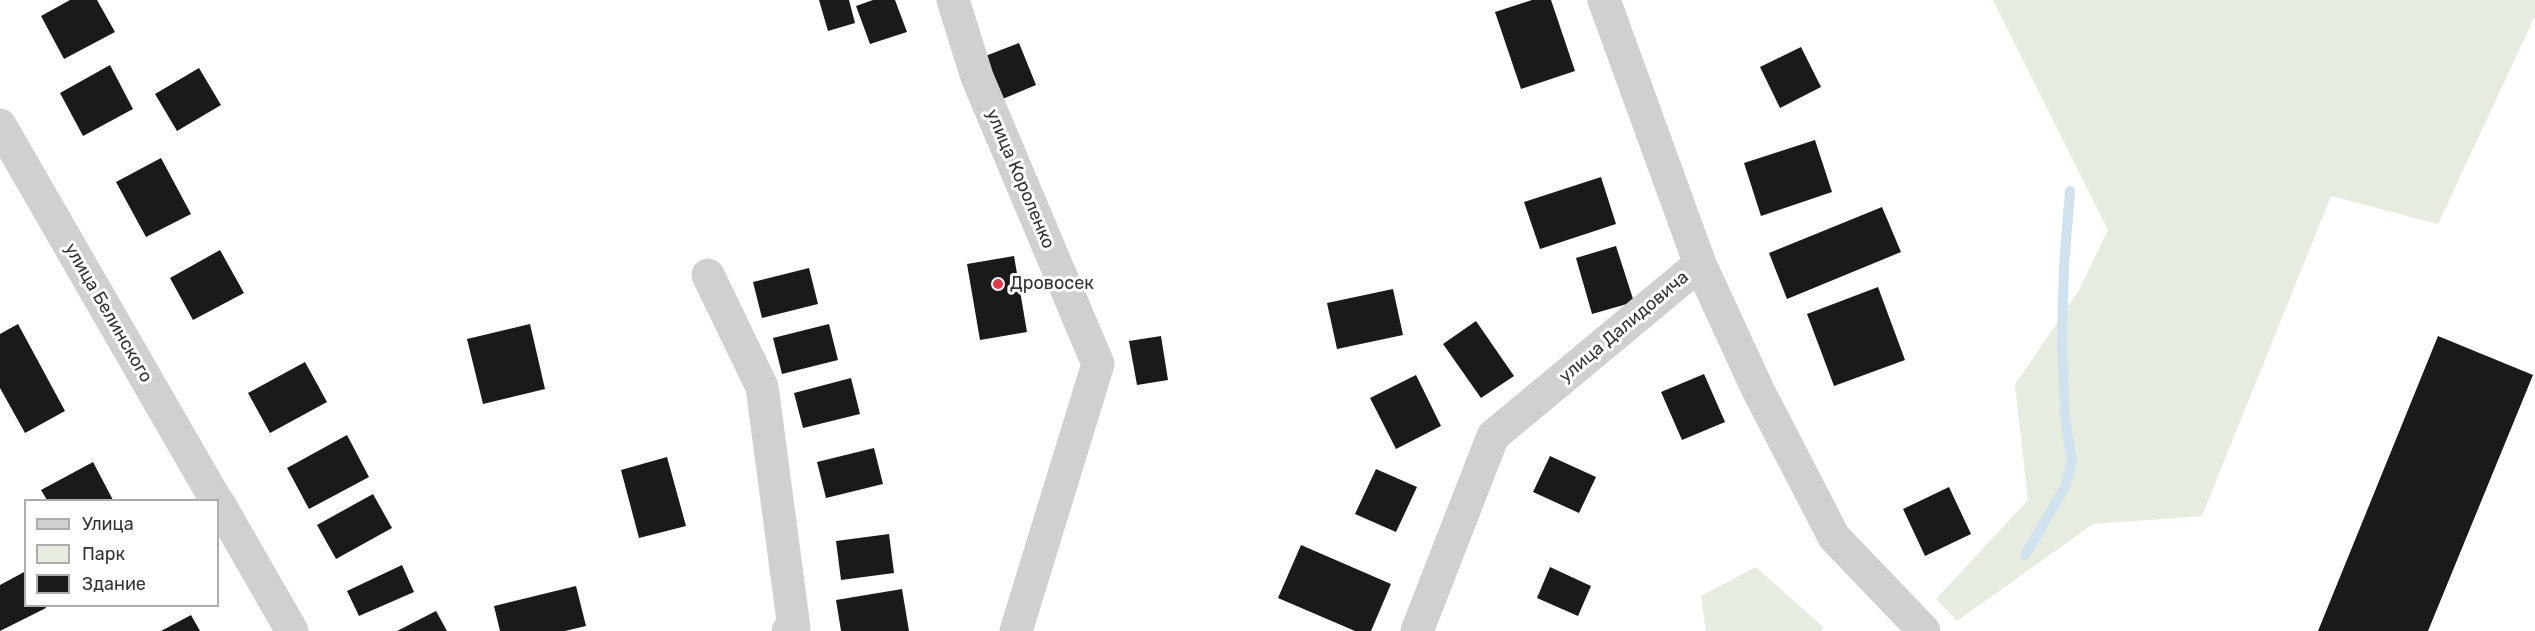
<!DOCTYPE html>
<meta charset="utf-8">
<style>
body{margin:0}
#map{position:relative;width:2535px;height:631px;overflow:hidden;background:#fff;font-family:Rubik,sans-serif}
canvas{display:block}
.legend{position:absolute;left:24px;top:499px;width:195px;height:108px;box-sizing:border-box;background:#fff;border:2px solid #adadad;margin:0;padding:8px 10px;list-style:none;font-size:18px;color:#333}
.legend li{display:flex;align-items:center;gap:12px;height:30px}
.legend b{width:30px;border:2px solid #adadad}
</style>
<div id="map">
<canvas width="2535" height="631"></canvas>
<ul class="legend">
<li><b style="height:8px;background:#d0d0d0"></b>Улица</li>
<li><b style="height:16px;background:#e6ecdf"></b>Парк</li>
<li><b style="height:16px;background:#1a1a1a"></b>Здание</li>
</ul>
</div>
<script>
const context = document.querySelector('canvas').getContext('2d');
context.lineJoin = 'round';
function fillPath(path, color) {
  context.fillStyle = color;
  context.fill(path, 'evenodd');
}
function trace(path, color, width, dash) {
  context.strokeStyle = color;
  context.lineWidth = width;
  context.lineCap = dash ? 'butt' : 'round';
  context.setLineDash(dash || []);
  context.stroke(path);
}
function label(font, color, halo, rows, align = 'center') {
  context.font = font + ' Rubik,sans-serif';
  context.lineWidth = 6;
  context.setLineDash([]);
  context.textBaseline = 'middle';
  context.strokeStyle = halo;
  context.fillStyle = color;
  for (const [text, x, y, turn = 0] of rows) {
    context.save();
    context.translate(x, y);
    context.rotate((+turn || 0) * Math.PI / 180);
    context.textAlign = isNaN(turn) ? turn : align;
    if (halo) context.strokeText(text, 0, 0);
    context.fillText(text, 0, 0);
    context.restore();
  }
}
fillPath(new Path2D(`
 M1993 0H2535V16L2438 224 2331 196 2202 516 2093 524 1957 621 1936 599 2028 500 2015 385 2079 290 2108 230Z
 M1756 567 1823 627 1821 631H1706L1701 596Z`), '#e6ecdf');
trace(new Path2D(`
 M2025 555 2065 487 2072 462 2065 418 2062 343 2064 266 2070 191`), '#cfe2ee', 10);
fillPath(new Path2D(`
 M70 0H97L115 32 64 59 41 16Z
 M819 0H849L855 23 828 31Z
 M873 0H895L907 32 870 44 856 6Z
 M1532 0H1551L1575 71 1521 89 1495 12Z
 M1019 43 1036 85 993 103 975 60Z
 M1801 47 1821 87 1780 108 1760 67Z
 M110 65 133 109 83 136 60 93Z
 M199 68 221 105 177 131 155 94Z
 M1815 140 1832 192 1761 216 1744 163Z
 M161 158 191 214 146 237 116 182Z
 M1601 177 1616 224 1540 249 1524 202Z
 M1882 207 1901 252 1787 299 1769 253Z
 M1616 246 1634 302 1592 314 1576 258Z
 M220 250 244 293 193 320 170 278Z
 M1014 256 1027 332 980 340 967 264Z
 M809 268 818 304 762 318 753 282Z
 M1878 287 1905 360 1834 386 1807 314Z
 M1393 289 1403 335 1337 349 1327 303Z
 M1476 321 1514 376 1481 398 1443 344Z
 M18 324 65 411 25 433 0 388V334Z
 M530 324 545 389 483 404 467 339Z
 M829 324 838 360 782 374 773 338Z
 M1161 336 1168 380 1137 385 1129 341Z
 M2438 336 2533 375 2428 631H2318Z
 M305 362 327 402 270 433 248 393Z
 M1704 374 1725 422 1682 440 1661 392Z
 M1416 375 1441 426 1396 449 1370 398Z
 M851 378 860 414 803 428 794 393Z
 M347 435 369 477 309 509 287 468Z
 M874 448 883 484 826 498 817 462Z
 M1550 456 1596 477 1579 513 1533 492Z
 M667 457 686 526 639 538 621 470Z
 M93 462 113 500H47L41 490Z
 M1376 469 1417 487 1396 532 1355 514Z
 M1949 487 1971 534 1925 556 1903 509Z
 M373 494 392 528 336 559 317 525Z
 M889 534 894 573 841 580 836 541Z
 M1301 545 1391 584 1371 631H1355L1278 598Z
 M402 565 414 592 359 616 347 591Z
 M1550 567 1591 586 1578 616 1537 598Z
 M26 571V606H45L46 608 0 631V585Z
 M576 586 586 626 565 631H500L494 606Z
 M902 589 909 631H841L836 600Z
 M436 611 447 631H397Z
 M191 615 200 631H161Z`), '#1a1a1a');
trace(new Path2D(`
 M953 0 977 77 1098 364 1016 631
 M0 125 216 500
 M1700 264 1758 390 1834 537 1924 631
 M708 275 762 387 794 628 788 631
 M218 502 292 631
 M1417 631 1493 436 1700 264 1604 0`), '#d0d0d0', 33);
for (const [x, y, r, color] of [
 [998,284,6,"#e63946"]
]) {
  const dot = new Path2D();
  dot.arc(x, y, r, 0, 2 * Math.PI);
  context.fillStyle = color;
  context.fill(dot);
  trace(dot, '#fff', 2);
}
label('18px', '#333', '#fff', [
 ["улица Короленко",1020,179,67],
 ["улица Белинского",108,313,60],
 ["улица Далидовича",1624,327,-40]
]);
label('18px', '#333', '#fff', [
 ["Дровосек",1010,284]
], 'left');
</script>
